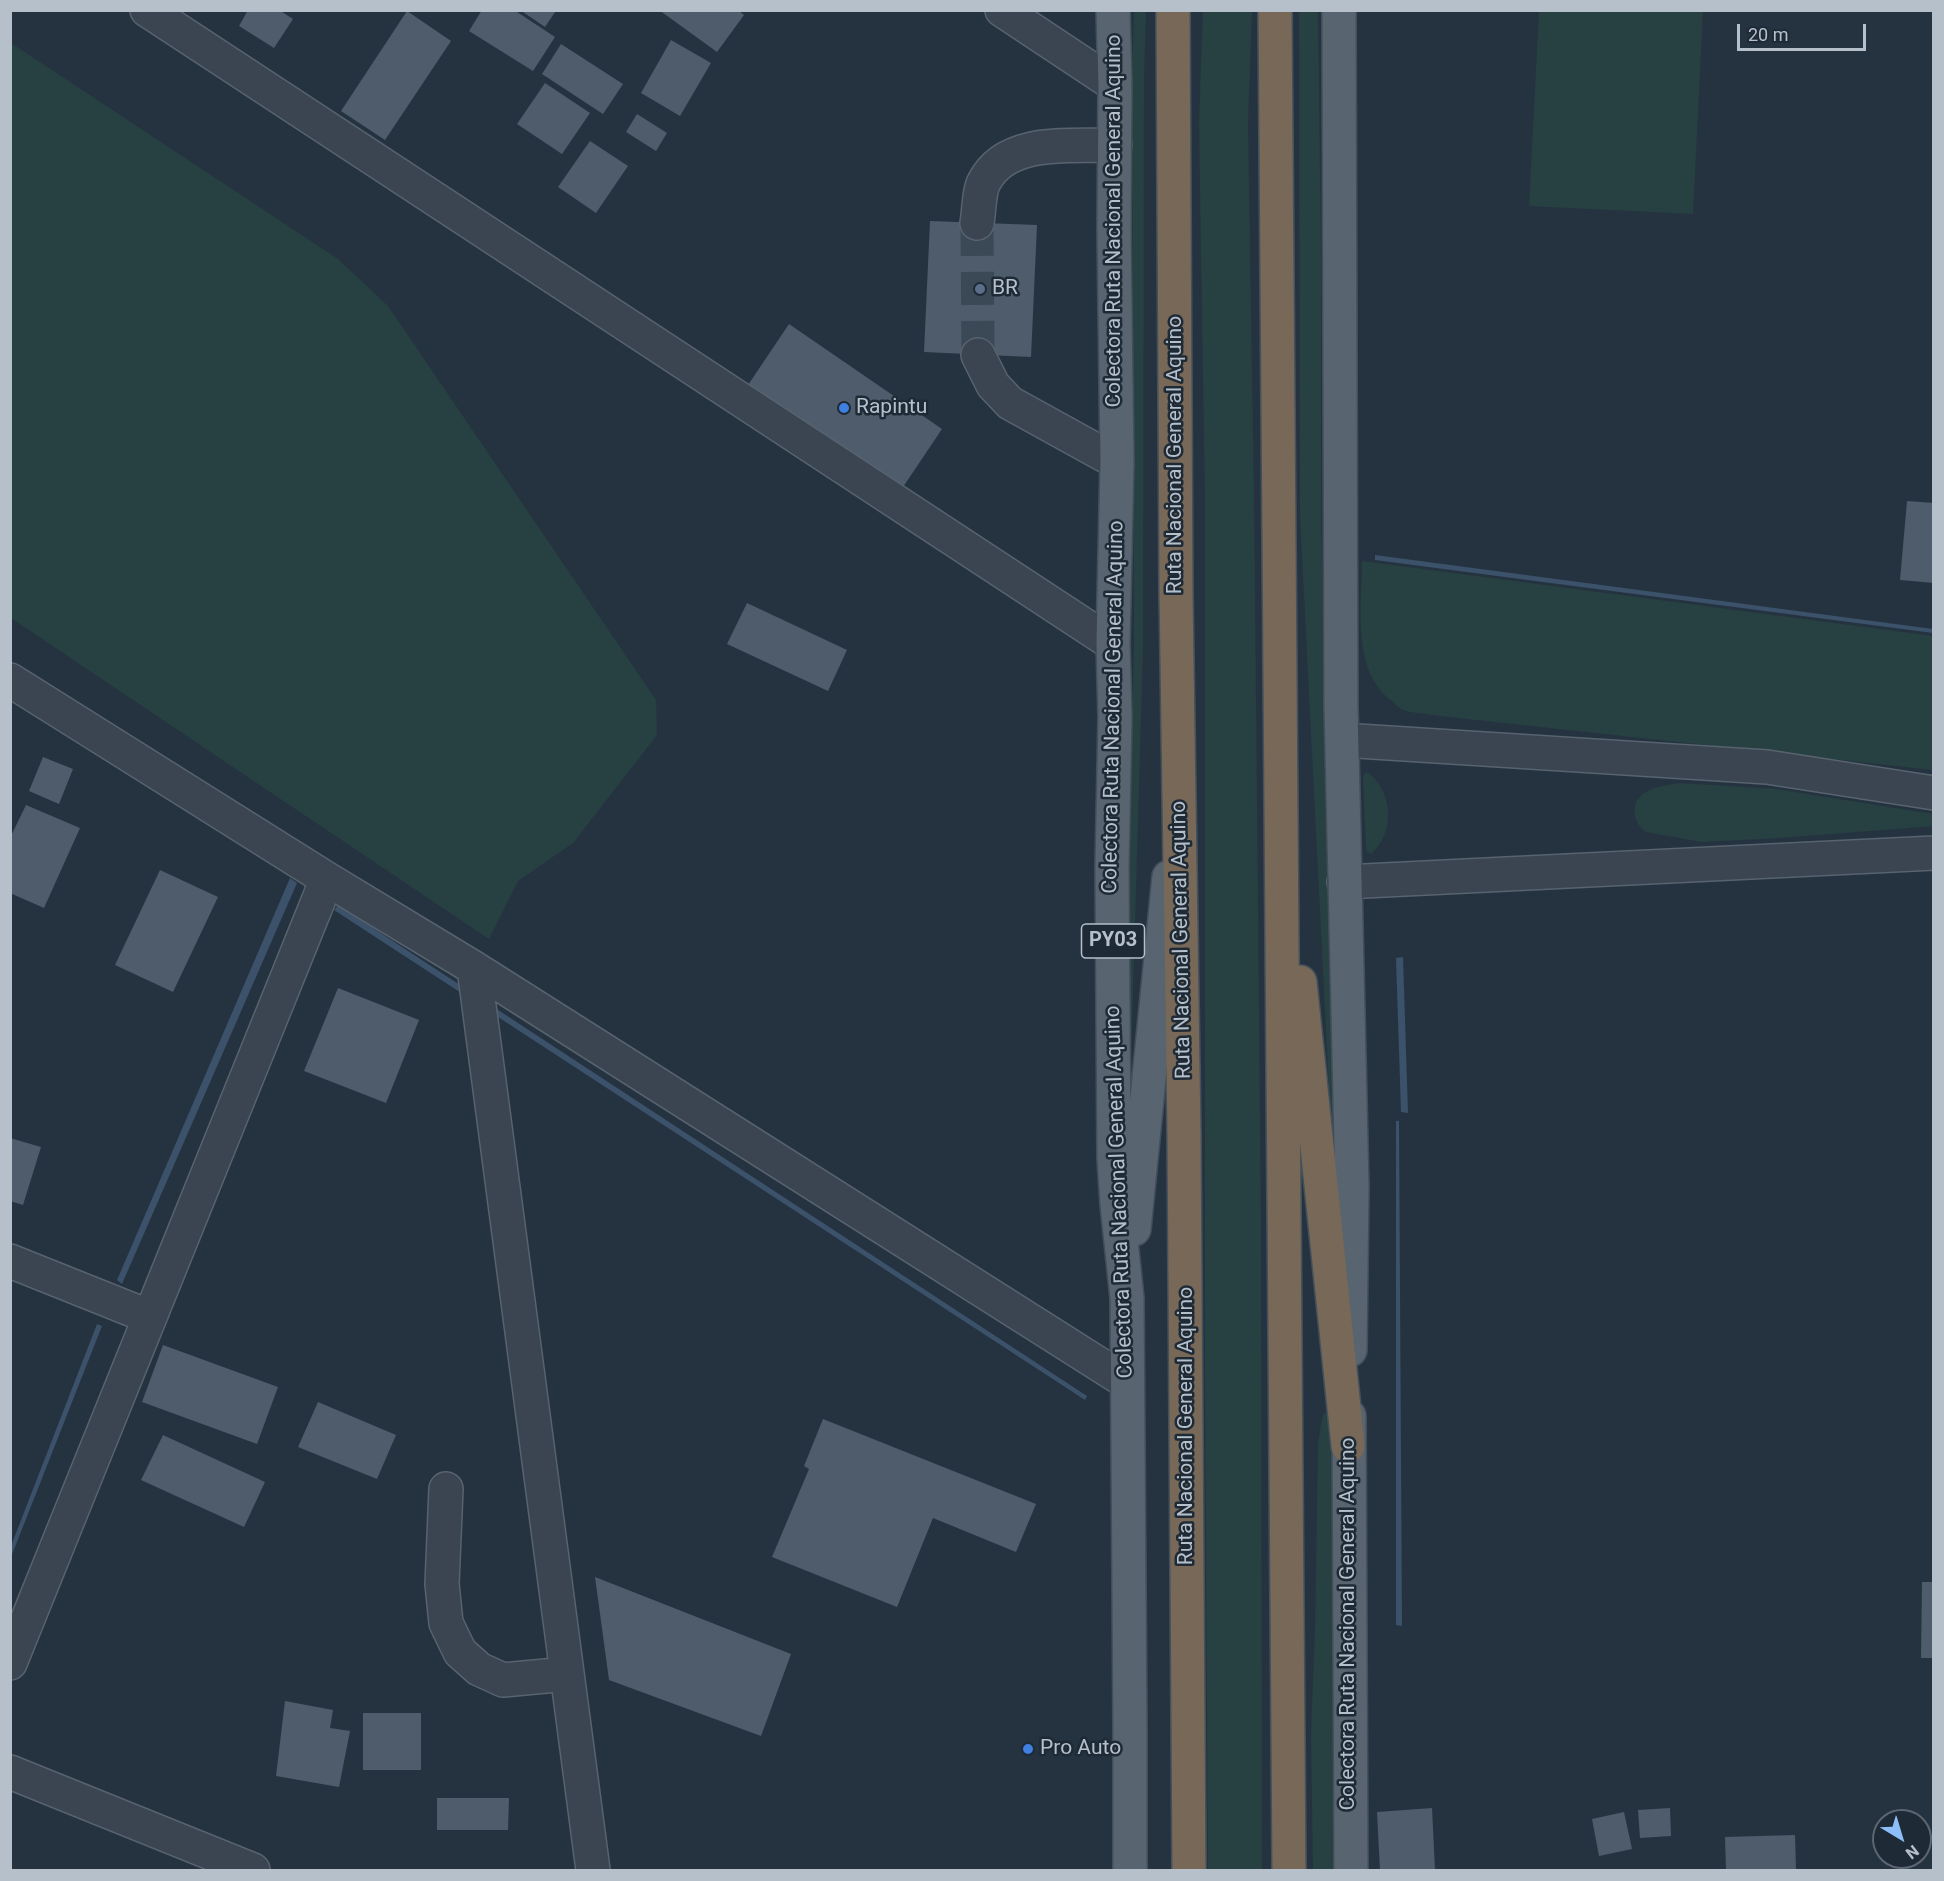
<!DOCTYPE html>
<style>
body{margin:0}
#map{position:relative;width:1944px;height:1881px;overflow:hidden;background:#253341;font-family:Roboto,sans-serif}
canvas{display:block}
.frame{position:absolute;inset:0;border:12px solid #b6c0cb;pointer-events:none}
.north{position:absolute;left:1872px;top:1809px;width:60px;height:60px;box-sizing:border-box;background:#1e2a36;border:2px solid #5b6672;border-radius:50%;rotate:142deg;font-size:16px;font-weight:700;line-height:24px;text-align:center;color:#b6c0cb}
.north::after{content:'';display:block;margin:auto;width:21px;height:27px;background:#8dbef9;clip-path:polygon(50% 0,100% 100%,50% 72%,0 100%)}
.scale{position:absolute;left:1737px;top:24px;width:129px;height:27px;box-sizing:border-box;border:3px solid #b6c0cb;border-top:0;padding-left:8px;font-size:18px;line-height:21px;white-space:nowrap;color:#b6c0cb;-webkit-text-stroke:4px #1e2a36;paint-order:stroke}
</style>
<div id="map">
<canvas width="1944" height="1881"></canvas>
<div class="frame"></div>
<div class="north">N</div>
<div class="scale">20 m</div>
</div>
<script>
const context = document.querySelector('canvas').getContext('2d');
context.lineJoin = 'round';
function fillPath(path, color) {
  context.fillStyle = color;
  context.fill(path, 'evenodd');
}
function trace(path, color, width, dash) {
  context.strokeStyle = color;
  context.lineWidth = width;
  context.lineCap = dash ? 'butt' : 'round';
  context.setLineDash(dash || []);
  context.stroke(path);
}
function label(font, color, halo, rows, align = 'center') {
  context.font = font + ' Roboto,sans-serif';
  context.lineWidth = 5;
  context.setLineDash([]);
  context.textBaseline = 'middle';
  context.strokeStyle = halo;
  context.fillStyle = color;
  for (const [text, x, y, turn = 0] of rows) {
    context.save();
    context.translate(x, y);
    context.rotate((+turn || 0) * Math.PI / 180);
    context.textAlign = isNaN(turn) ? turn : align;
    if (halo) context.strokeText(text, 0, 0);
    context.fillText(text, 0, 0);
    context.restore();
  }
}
fillPath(new Path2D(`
 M1146 10 1144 79 1143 649 1130 1095 1123 1097 1134 649 1132 80 1134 11Z
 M1203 11H1252L1248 123 1254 497 1261 1218 1262 1870H1208L1205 1378V505L1199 123Z
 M1299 11H1318L1321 258V515L1328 826 1342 1189H1334L1300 515Z
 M1539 11H1703L1693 214 1529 206Z
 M11 43 338 259 388 306 656 700 657 735 573 843 518 881 489 939 11 618Z
 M1362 561 1933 636V770L1431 715C1422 713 1411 713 1403 710 1399 708 1395 704 1392 701 1351 671 1362 606 1362 561Z
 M1367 772C1393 791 1396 832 1371 854L1367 852 1366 849 1363 777 1364 774Z
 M1679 783 1776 789 1933 814V826L1780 838 1702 842 1646 832C1632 822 1629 802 1646 792 1655 786 1669 785 1679 783Z
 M1328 1411 1332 1417 1336 1870H1313L1311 1733 1315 1630 1318 1443 1323 1414Z`), '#274042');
fillPath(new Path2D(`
 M1375 555 1933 629V633L1375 560Z
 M290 878 297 883 122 1284 117 1280Z
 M338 905 1087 1396 1085 1400 334 910Z
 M1403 957 1408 1113 1401 1112 1396 958Z
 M1396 1121H1399L1402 1626 1396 1625Z
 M97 1324 102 1326 11 1557V1546Z`), '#3b526a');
fillPath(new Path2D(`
 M248 10H279L293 19 274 48 239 26Z
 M482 10H514L555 37 533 71 469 31Z
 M520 10H553L555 12 545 27Z
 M659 10H738L744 15 717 52Z
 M407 11 451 41 385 140 341 111Z
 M671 40 711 63 680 116 641 93Z
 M561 44 623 84 603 114 542 74Z
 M545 83 590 113 562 154 517 124Z
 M637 114 667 133 656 151 626 132Z
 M590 141 628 166 596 213 558 187Z
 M930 221 1037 225 1031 357 924 352Z
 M789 324 942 429 899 493 746 388Z
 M1907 501 1934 503V583L1900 580Z
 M747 603 847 650 828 691 727 644Z
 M43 757 73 769 59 804 29 791Z
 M26 805 80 828 44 908 10 893V838Z
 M160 870 218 897 173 992 115 965Z
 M338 988 419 1020 386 1103 304 1071Z
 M10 1138 41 1147 23 1205 10 1201Z
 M163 1345 278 1387 257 1444 142 1402Z
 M318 1402 396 1435 377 1479 298 1447Z
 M823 1419 1036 1504 1016 1552 933 1518 897 1607 772 1557 809 1469 804 1466Z
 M163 1435 265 1482 244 1527 141 1480Z
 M595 1577 791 1654 761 1736 609 1680Z
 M1922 1582H1934V1658H1921Z
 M285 1701 333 1710 330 1728 350 1731 339 1787 276 1776Z
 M363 1713H421V1770H363Z
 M437 1798H509L508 1830H437Z
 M1432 1808 1435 1870H1380L1377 1812Z
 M1670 1808 1671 1836 1640 1838 1638 1810Z
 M1624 1812 1632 1849 1599 1856 1592 1819Z
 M1795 1835 1796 1870H1726L1725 1837Z`), '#4e5c6c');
trace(new Path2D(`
 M977 223 978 355`), '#3b4856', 33, [33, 16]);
const minor = new Path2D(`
 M147 10 1113 644
 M1002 10 1115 85
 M977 223C979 212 979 191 984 182 1007 137 1072 147 1115 145
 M978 355 993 385 1010 403 1117 462
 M10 680 327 879 474 968 1127 1382
 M1342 740 1767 767 1934 793
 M1344 882 1934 853
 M474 968 593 1870
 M10 1261 150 1317
 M446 1489 442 1584 446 1623 460 1652 479 1669 503 1680 567 1674
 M10 1663 327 879
 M10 1772 253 1870`);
const major = new Path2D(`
 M1113 10 1115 85 1114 230 1117 462 1113 644 1115 717 1112 867 1114 1158 1117 1204 1127 1298 1130 1730V1870
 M1339 10 1341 706 1352 1187 1350 1350
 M1134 1229 1169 877
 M1349 1416 1351 1870`);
const highway = new Path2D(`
 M1173 10 1176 593 1184 1134 1189 1870
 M1275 10 1289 1870
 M1300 982 1348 1446`);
trace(minor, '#57636e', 36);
trace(major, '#434e5a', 36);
trace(highway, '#44505b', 36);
trace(minor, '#3a4551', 33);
trace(major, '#586470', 33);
trace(highway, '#776857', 33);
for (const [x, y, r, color] of [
 [980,289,6,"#5c6f8a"],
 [844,408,6,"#3f7fe0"],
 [1028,1749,6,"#3f7fe0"]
]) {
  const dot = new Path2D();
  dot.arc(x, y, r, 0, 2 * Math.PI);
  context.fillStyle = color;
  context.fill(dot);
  trace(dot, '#1e2a36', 2);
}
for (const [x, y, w] of [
 [1113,941,63]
]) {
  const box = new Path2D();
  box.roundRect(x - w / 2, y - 17, w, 34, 4.5);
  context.fillStyle = '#1e2a36';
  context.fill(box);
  trace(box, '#b6c0cb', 1.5);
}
label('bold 20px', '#b6c0cb', null, [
 ["PY03",1113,941]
]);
label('21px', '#b6c0cb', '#1e2a36', [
 ["Colectora Ruta Nacional General Aquino",1115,221,-90],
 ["Ruta Nacional General Aquino",1176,455,-90],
 ["Colectora Ruta Nacional General Aquino",1114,707,-89],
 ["Ruta Nacional General Aquino",1182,940,-91],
 ["Colectora Ruta Nacional General Aquino",1120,1192,-92],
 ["Ruta Nacional General Aquino",1187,1426,-90],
 ["Colectora Ruta Nacional General Aquino",1349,1624,-90]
]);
label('21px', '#b6c0cb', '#1e2a36', [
 ["BR",992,289],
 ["Rapintu",856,408],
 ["Pro Auto",1040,1749]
], 'left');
</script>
